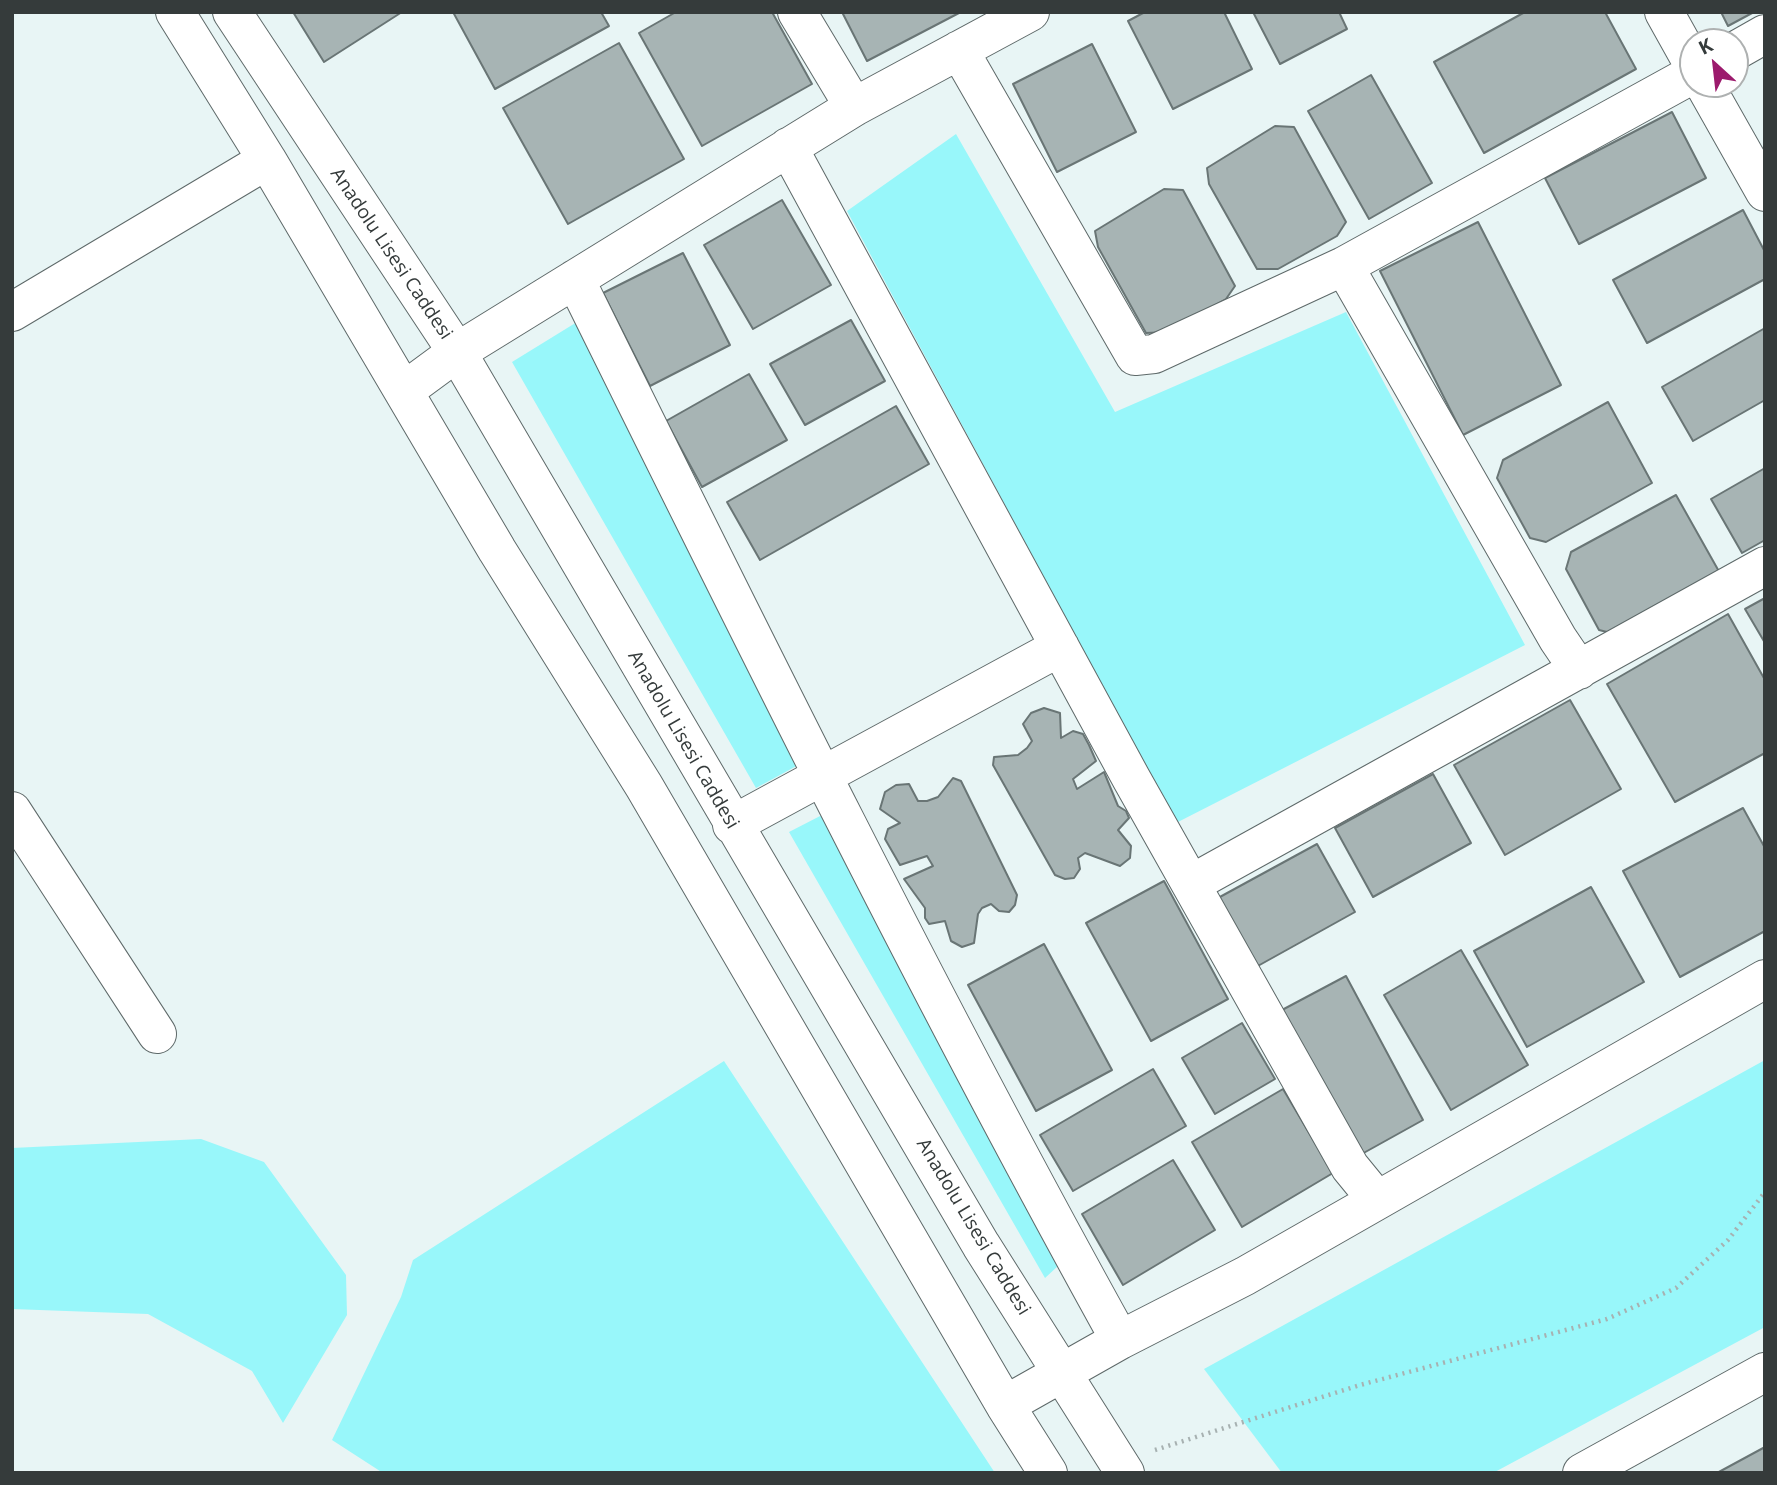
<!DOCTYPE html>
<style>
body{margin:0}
#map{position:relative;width:1777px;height:1485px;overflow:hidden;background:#e8f5f5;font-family:"Open Sans",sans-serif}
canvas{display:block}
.frame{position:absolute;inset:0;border:14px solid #353b3b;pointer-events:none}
.north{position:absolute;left:1679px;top:28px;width:70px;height:70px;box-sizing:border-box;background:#fff;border:2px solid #aeb1b1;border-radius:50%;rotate:333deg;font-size:19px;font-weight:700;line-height:28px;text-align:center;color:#353b3b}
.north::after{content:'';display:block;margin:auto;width:24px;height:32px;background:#9c1a6d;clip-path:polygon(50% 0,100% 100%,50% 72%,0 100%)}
</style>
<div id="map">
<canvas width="1777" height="1485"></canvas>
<div class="frame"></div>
<div class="north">K</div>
</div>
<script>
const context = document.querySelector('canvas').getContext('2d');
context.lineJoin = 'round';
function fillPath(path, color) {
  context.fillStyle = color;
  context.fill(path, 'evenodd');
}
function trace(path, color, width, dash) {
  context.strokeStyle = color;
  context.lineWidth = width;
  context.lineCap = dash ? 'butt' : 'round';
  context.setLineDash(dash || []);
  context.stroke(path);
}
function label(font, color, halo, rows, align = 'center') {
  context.font = font + ' "Open Sans",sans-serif';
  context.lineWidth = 7;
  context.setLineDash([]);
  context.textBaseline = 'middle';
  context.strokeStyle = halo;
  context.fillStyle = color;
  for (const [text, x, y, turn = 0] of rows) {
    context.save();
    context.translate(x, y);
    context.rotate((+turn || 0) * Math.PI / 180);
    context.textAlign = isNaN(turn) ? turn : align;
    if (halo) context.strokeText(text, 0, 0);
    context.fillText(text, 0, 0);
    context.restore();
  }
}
fillPath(new Path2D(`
 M956 134 1115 412 1346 312 1525 645 1176 823 847 211Z
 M577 322 802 763 756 788 512 362Z
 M824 814 1058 1266 1045 1278 789 832Z
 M1765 1060V1327L1493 1473H1282L1204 1369Z
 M724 1061 995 1473H383L332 1440 401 1297 413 1260Z
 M201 1139 264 1162 346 1275 347 1315 283 1423 252 1371 148 1314 12 1309V1148Z`), '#98f7fa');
const building = new Path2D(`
 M293 12H402L324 62Z
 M453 12H601L609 26 495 89Z
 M676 12H772L812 84 702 146 639 33Z
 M842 12H958L959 13 867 61Z
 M1145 12H1224L1252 69 1173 109 1128 21Z
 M1253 12H1339L1347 29 1280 64Z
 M1525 12H1605L1636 69 1484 153 1434 62Z
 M1721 12H1754L1728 26Z
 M619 43 684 159 568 224 503 108Z
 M1092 44 1136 132 1057 172 1013 84Z
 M1371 75 1432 183 1369 219 1308 111Z
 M1672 112 1706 178 1579 244 1545 178Z
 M1275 126 1294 127 1346 222 1337 236 1278 269H1257L1209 184 1207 168Z
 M1164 189 1183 190 1235 286 1226 299 1167 332 1146 333 1098 247 1095 231Z
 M782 200 831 285 753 329 704 245Z
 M1743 210 1765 252V279L1647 343 1613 280Z
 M1478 222 1561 385 1463 435 1380 271Z
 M683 253 730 345 650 386 603 293Z
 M851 320 885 381 805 425 770 364Z
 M1765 328V400L1693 441 1662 387Z
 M749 374 787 440 702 487 666 421Z
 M1608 402 1652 483 1546 542 1530 538 1497 478 1503 460Z
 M896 406 929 464 760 560 727 502Z
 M1765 468V540L1742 553 1711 499Z
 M1676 495 1721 575 1615 634 1599 630 1566 569 1571 552Z
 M1765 598V643L1745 609Z
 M1728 614 1765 680V753L1675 802 1607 684Z
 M1570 700 1621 789 1505 855 1454 765Z
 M1044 708 1060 713 1061 738 1073 731 1083 734 1089 745 1096 761 1073 779 1077 789 1104 772 1118 806 1126 811 1129 818 1118 830 1131 846 1130 858 1120 866 1085 853 1078 858 1080 869 1074 878 1065 879 1055 875 993 765 994 757 1018 755 1027 748 1032 741 1023 724 1031 713Z
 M1433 774 1471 843 1373 897 1335 828Z
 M953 778 961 781 1017 895 1015 905 1009 912 999 911 991 904 982 908 978 914 974 943 962 947 951 941 945 921 929 924 925 918V908L904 879 933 866 927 856 900 865 885 839 888 829 900 823 880 809 885 792 896 785 909 784 918 801H927L938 797Z
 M1743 808 1765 848V931L1680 977 1623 871Z
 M1317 844 1355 912 1256 967 1218 898Z
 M1164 881 1228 999 1151 1041 1086 923Z
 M1591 887 1644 982 1527 1047 1474 951Z
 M1044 944 1112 1070 1036 1111 968 985Z
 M1461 950 1528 1065 1451 1110 1384 995Z
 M1346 976 1423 1120 1360 1155 1282 1010Z
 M1242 1023 1275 1079 1215 1114 1182 1058Z
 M1153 1069 1186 1126 1073 1191 1040 1135Z
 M1283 1089 1333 1173 1242 1227 1192 1142Z
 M1173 1160 1215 1230 1123 1285 1082 1214Z
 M1765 1447V1473H1717Z`);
fillPath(building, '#a7b4b4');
trace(building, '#697575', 2);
const minor = new Path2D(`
 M175 12 267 160 497 550 644 786 1005 1405 1048 1473
 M232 12 457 352 981 1245 1125 1473
 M797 12 854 107
 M1664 12 1693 64
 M959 50 1135 356 1154 354 1344 266 1693 74
 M1735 51 1765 34
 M1704 84 1765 192
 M788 147 1131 778 1350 1167 1377 1200
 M1344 266 1558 639 1579 670
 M575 279C751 635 927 992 1120 1340
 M12 312 267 160
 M404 391 457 352 854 107 1030 12
 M12 811 157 1034
 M732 825 1060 647
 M1191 884 1765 566
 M1005 1405 1120 1340 1245 1276 1765 979
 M1582 1473 1765 1372`);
trace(minor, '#5e6969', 40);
trace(new Path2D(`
 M1155 1450 1360 1385 1607 1319 1676 1288 1728 1240 1765 1192`), '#a7b1b1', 4.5, [2, 5]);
trace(minor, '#fff', 38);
label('19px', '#353b3b', '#fff', [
 ["Anadolu Lisesi Caddesi",391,254,56],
 ["Anadolu Lisesi Caddesi",683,740,60],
 ["Anadolu Lisesi Caddesi",973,1227,59]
]);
</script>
